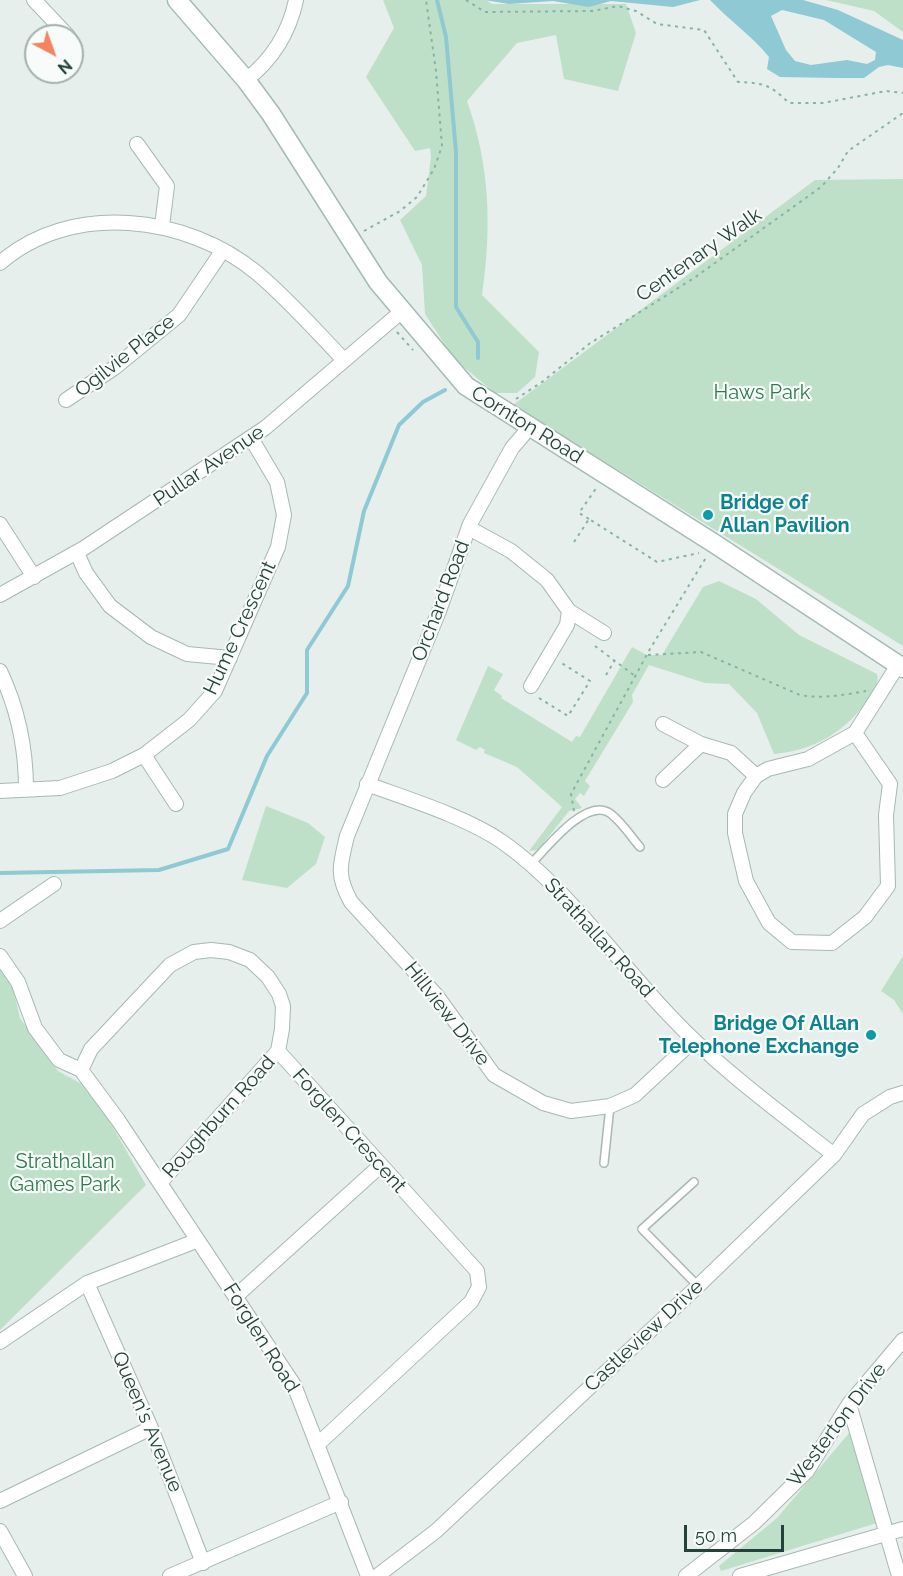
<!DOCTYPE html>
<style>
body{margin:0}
#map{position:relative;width:903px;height:1576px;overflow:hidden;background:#e6efeb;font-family:Raleway,sans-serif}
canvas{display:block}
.north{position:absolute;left:24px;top:24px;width:60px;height:60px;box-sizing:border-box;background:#f7fbf9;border:2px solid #a3b1ad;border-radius:50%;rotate:139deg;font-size:16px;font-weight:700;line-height:24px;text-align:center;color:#24423a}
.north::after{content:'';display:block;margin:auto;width:21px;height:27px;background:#f4845f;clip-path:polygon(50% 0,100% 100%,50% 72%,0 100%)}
.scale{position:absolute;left:684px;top:1525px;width:100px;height:27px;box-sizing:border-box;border:3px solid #24423a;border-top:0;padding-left:8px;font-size:18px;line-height:21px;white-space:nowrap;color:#24423a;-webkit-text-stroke:4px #f7fbf9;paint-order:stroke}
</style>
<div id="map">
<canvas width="903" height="1576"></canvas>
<div class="north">N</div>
<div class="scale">50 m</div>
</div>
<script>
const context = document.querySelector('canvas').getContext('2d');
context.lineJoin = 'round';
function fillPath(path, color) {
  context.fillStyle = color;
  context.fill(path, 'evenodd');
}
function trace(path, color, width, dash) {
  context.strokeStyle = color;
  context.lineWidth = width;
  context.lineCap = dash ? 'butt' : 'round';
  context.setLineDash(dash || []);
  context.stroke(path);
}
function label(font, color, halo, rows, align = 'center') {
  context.font = font + ' Raleway,sans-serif';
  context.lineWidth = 4.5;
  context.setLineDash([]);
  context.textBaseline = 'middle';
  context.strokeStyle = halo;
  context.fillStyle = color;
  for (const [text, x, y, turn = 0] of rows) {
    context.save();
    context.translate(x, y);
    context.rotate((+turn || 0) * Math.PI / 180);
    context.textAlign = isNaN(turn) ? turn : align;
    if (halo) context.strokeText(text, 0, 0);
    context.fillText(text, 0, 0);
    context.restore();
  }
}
fillPath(new Path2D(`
 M383 0H486L492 4H626L636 33 618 91 564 79 556 35 517 43 467 101C490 165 492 228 482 295L539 352 535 377 517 393H495L454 359 425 314 422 265 400 220 426 196 431 157 430 148 415 151 366 77 394 28Z
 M826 0H903V32L874 11Z
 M903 179V646L513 405 815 180Z
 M719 581 756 599 799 635 877 674C880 684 873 690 868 699 847 731 813 751 774 754L757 713 729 684 705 683 649 665 632 695 633 702 585 781 590 786 584 796 580 793 575 799 582 808 569 811 538 850 529 851 562 807 517 767 484 753 485 750 480 747 476 750 456 740 488 666 503 674 494 690 502 696 501 698 572 742 576 736 580 737 632 647 647 655H662L703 587Z
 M266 806 308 823 325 837 316 864 287 888 242 880Z
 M903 956V1014L894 1000 881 991Z
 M0 970 13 988 20 1018 58 1071 91 1089 146 1185 0 1330Z
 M850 1432 877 1523 721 1571 719 1566 777 1518Z`), '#bfe0c8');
fillPath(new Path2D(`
 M485 0H700L673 7 611 1 589 7 553 1 509 4Z
 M710 0H803L838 10 903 40V68L888 65 879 67 864 78H837L780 77 767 69 769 57C752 36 729 20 710 0ZM782 10 824 20 876 52 875 60 867 64 847 60 811 65 795 61 786 50 771 16Z`), '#8ec9d4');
trace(new Path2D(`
 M437 0 446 37 456 152V307L478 342V358
 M0 873 159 870 228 849 267 756 307 693V650L348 586 364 511 399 425 423 402 445 390`), '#8ec9d4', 4);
const service = new Path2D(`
 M530 865C545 850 584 799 608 812 620 819 631 837 640 847
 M604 1163 610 1106
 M694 1182 642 1229 698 1286`);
const minor = new Path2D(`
 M34 0 68 36
 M246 80C273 59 289 33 296 0
 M137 144 167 186 162 226
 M0 263C71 201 187 215 257 273 288 299 316 331 344 360
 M66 400 114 368 179 315 223 250
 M530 427 512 448 470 524 439 611 347 836C340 865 336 875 351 902L437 996 494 1075 543 1103 571 1111 610 1106 635 1095 694 1040
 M0 524 34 577
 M469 528 511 551 547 580 569 611 567 625 531 686
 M77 553 86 573 110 606 151 637 187 654 230 658
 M0 595 84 548 265 428 401 312
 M569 611 604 633
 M0 671C18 709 26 746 26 789
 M663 724 701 744
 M855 733 890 784 886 815 888 886 865 917 832 943 792 942 769 923 746 881 735 833V814L744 793 756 776 768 769 808 759 855 733 898 665
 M144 755 176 804
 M663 780 701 744 731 753 756 776
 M367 784C408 799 466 817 501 841 565 885 617 961 671 1017 720 1069 778 1111 834 1155
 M0 791 60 788 112 771 144 755 189 720 215 691 278 547 284 515 277 482 251 438
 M0 921 54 884
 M0 956 18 982 35 1028 59 1060 81 1070 118 1120 294 1385 368 1576
 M81 1070 91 1049 170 965 194 952 211 950 229 952 250 960 268 977 279 994 283 1006 282 1029 278 1051 477 1271 479 1287 471 1302 317 1445
 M160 1183 278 1051
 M87 1283 151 1428 203 1563
 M236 1296 380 1166
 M0 1342 87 1283 196 1241
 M849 1404 899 1576
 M0 1501 151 1428
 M0 1531 25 1576
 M170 1576 341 1502
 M377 1576 436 1531 698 1286 834 1155 863 1114 890 1097 903 1093
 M686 1576 754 1523 807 1471 849 1404 903 1340
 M740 1576 903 1529`);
const secondary = new Path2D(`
 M177 0 246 80 271 114 378 282 466 386 715 544 903 668`);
trace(service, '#a8b8b2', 10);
trace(minor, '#a8b8b2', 16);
trace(secondary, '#a4bbb3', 21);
trace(new Path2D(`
 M466 0 485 12 593 11 618 6 636 11 657 24 704 30 738 82C765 83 770 85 789 103H823L886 91 903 93
 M364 231 400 211 417 197 434 169 442 146 436 71 426 0
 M397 332 413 350
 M516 399 542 382 589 344 694 278 821 187 838 168 848 151 903 113
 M589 519 579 513 597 487
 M574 542 589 519 657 562 699 553
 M595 646 635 676
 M648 655 701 652 800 695C823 699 843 695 866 691
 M606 675 615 660
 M539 698 568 716 590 681 560 662
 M574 811 571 794 650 649 707 556`), '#86b3a5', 2, [3, 4.5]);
trace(service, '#fff', 7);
trace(minor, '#fff', 14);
trace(secondary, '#fff', 18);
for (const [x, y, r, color] of [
 [708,515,6,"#0f9aa8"],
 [871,1035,6,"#0f9aa8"]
]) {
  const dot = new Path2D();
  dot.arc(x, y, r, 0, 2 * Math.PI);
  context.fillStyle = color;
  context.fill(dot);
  trace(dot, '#f7fbf9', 2);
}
label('20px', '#24423a', '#f7fbf9', [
 ["Centenary Walk",699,255,-35],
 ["Ogilvie Place",125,356,-38],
 ["Cornton Road",527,425,32],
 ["Pullar Avenue",209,466,-34],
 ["Orchard Road",441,601,-69],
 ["Hume Crescent",240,628,-65],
 ["Strathallan Road",599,938,48],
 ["Hillview Drive",447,1014,52],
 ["Roughburn Road",219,1117,-48],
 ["Forglen Crescent",349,1131,48],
 ["Castleview Drive",644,1336,-43],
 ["Forglen Road",261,1338,58],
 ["Queen's Avenue",147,1422,67],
 ["Westerton Drive",837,1425,-53]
]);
label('20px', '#2d7a4b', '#f7fbf9', [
 ["Haws Park",762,393],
 ["Strathallan",65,1162],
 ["Games Park",65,1185]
]);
label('bold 20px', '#0d838f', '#f7fbf9', [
 ["Bridge of",720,503],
 ["Allan Pavilion",720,526],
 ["Bridge Of Allan",859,1024,"right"],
 ["Telephone Exchange",859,1047,"right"]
], 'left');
</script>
